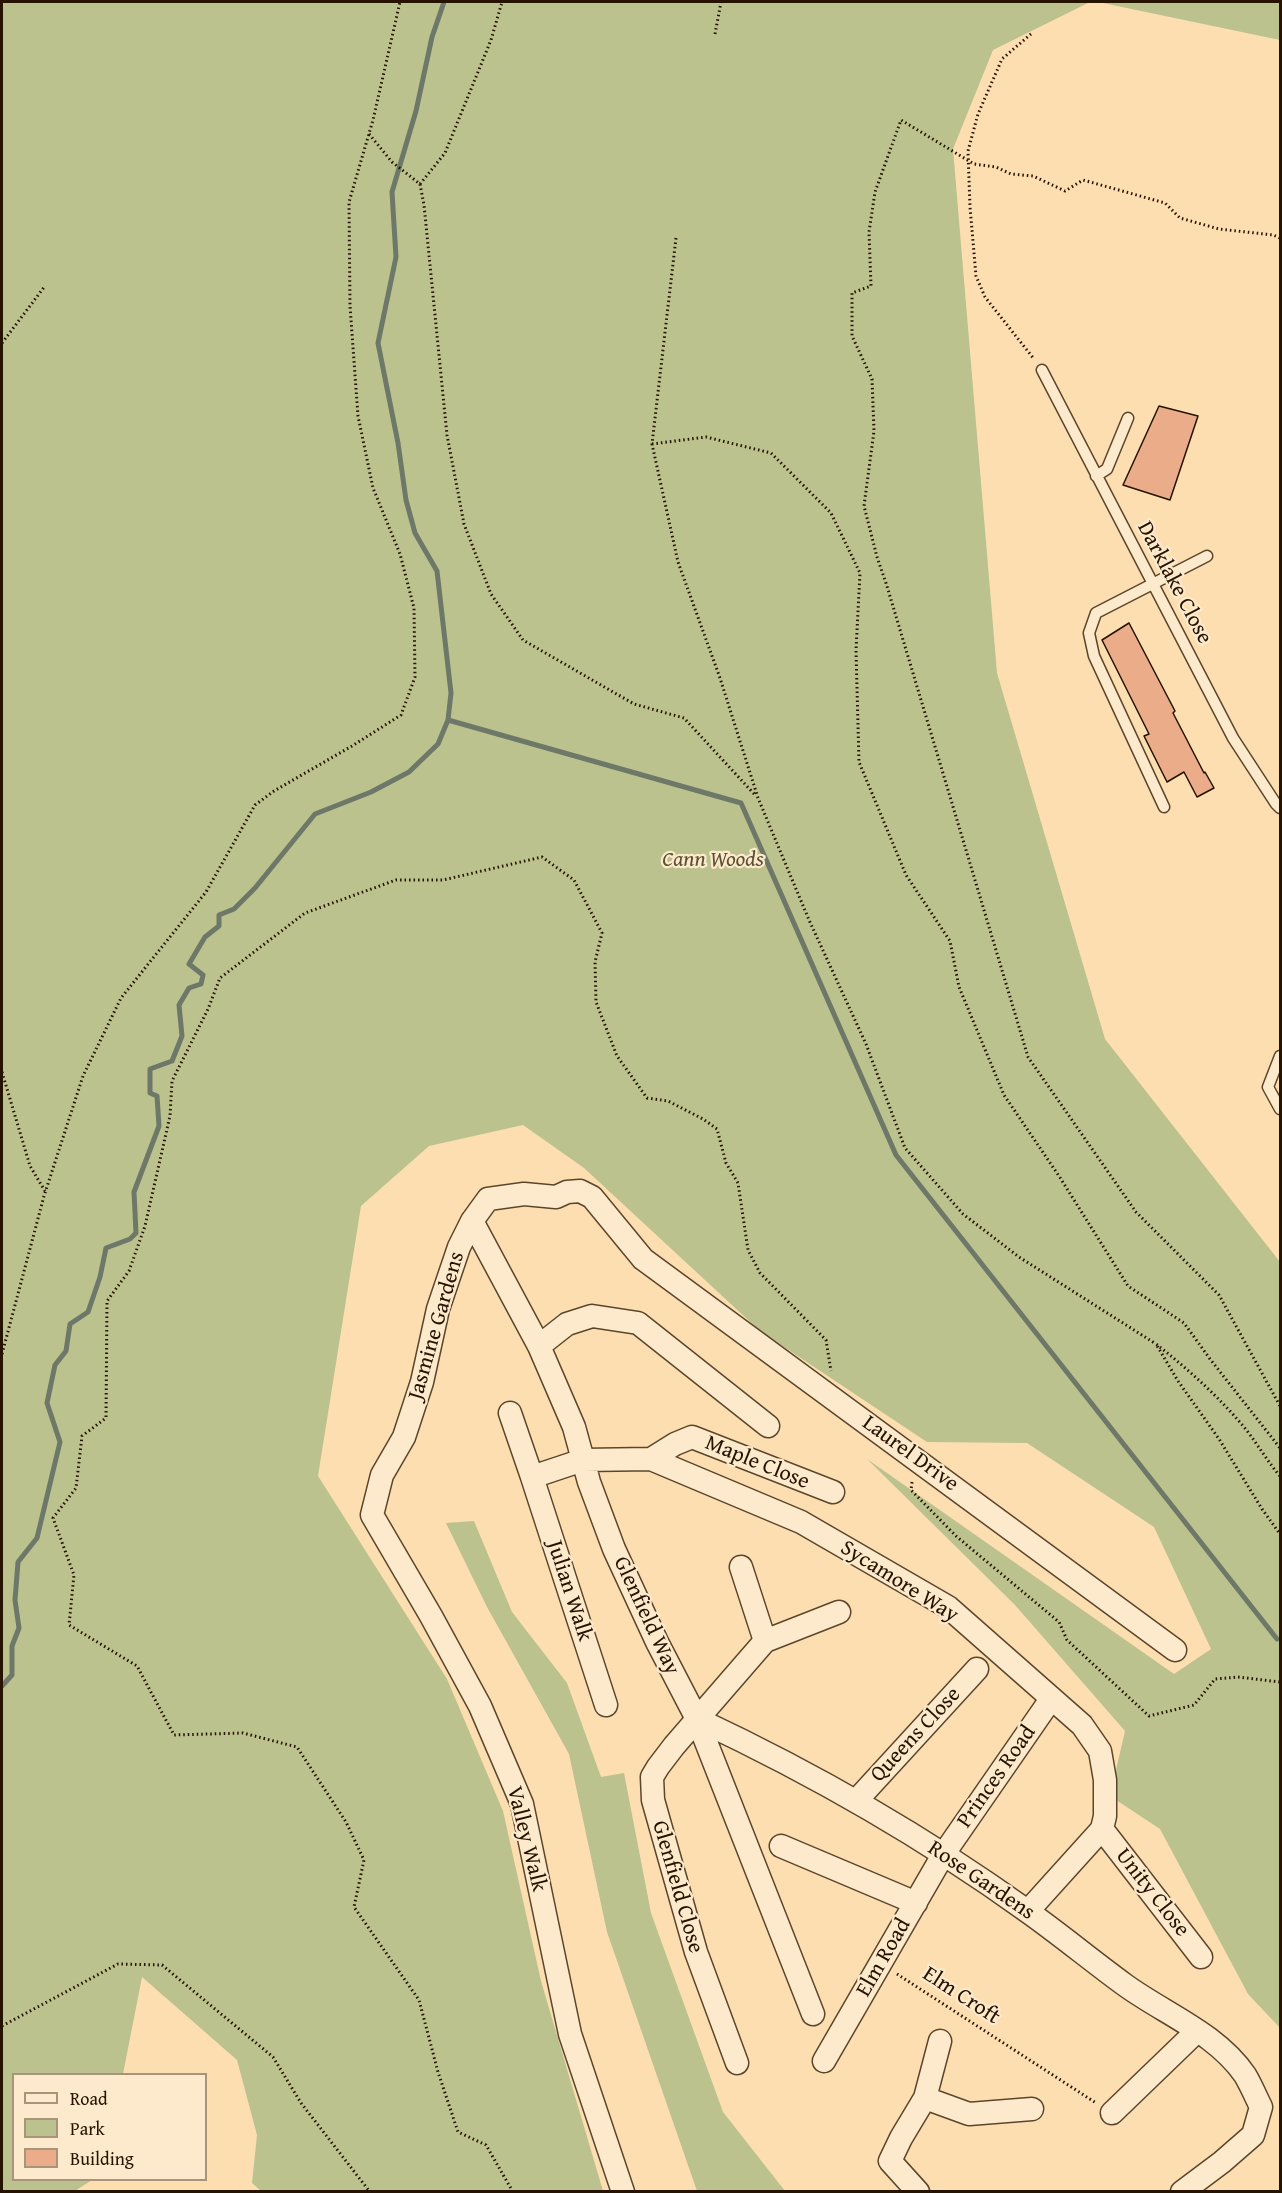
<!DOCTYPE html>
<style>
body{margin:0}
#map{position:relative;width:1282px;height:2193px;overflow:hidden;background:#fcdeb1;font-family:"Gentium Book Plus",serif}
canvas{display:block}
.frame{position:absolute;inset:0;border:3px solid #251300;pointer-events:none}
.legend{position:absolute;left:12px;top:2073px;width:195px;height:108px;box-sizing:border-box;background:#fdeacc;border:2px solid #a7947a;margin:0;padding:8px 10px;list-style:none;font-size:18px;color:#251300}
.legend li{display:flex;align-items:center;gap:12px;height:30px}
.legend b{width:30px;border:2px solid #a7947a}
</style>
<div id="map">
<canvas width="1282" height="2193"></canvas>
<div class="frame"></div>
<ul class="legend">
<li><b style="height:8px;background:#fdeacc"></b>Road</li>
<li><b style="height:16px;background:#bbc28e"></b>Park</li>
<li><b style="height:16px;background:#eaac89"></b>Building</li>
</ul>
</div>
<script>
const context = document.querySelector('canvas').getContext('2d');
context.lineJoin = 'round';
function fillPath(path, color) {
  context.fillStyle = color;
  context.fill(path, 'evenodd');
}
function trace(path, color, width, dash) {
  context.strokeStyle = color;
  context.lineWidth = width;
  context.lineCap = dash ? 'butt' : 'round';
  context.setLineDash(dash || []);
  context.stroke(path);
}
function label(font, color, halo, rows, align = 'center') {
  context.font = font + ' "Gentium Book Plus",serif';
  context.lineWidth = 4.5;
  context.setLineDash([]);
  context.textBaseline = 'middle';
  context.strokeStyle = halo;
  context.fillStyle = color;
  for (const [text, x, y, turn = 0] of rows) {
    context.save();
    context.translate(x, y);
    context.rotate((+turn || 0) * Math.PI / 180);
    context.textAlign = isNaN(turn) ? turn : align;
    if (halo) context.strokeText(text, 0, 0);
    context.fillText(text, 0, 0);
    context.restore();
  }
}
fillPath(new Path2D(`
 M2 2H1090L993 50 953 149 997 673 1105 1039 1280 1262V2028L1248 1994 1160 1829 1110 1796 1125 1731 1015 1605 867 1459 1174 1674 1211 1649 1154 1527 1027 1443 927 1442 760 1331 584 1168 523 1125 429 1146 361 1206 318 1476 447 1679 503 1811 541 1981 603 2191H261L252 2183 257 2135 237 2060 142 1977 123 2074H14V2180H92L75 2191H2Z
 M1098 2H1280V40Z
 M474 1521 512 1612 567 1683 601 1777 624 1773 651 1913 723 2112 785 2191H697L607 1932 569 1754 487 1607 446 1523Z`), '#bbc28e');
trace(new Path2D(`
 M448 720 741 803 896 1155 1277 1639
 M2 1686 12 1675V1646L19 1628 15 1600 18 1562 37 1538 60 1442 47 1403 55 1365 66 1351 70 1324 88 1312 100 1277 106 1248 130 1239 136 1233 134 1192 159 1126 157 1096 150 1093V1069L172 1061 182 1036 179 1005 189 988 201 984 203 975 189 964 205 937 219 926V915L234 909 255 888 315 814 371 792 409 772 438 744 448 720 451 693 437 571 415 533 406 500 398 443 378 343 396 257 392 192 416 111 432 37 444 2`), '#6e7868', 5);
const building = new Path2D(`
 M1159 406 1198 416 1170 500 1123 485Z
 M1129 623 1175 711 1173 713 1204 773 1205 772 1214 788 1197 797 1184 772 1167 782 1144 736 1149 734 1102 640Z`);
fillPath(building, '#eaac89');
trace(building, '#251300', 1.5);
const lane = new Path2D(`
 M1042 370 1233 738 1276 804 1280 808
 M1096 476 1107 469 1128 418
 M1164 807 1094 656 1089 633 1096 613 1207 556
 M1280 1056 1268 1087 1280 1109`);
const street = new Path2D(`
 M472 1221 539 1346 574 1427 589 1482 614 1549 657 1642 697 1719 813 2014
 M539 1346 567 1324 592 1316 638 1323 768 1426
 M510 1413 532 1477
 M651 1459 675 1444 692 1437 833 1492
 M765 1641 839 1612
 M606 1705 532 1477 583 1460 651 1459 801 1522 948 1607 1082 1725 1100 1751 1105 1780V1816L1102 1829 1028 1911
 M697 1719C812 1773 924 1837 1027 1911 1061 1935 1092 1961 1125 1985 1165 2014 1216 2033 1245 2075 1251 2085 1256 2097 1261 2107L1253 2135 1222 2162 1182 2192
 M856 1801 977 1669
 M1102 1829 1201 1957
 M781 1846 916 1903
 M824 2061 943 1855 1051 1699
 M737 2063 696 1952 653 1800 652 1777 658 1767 674 1746 765 1641 741 1567
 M925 2098 969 2114 1032 2109
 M1112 2113 1197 2031
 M623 2192 570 2034 522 1804 480 1706 431 1616 372 1515 382 1475 404 1437 422 1382 438 1309 459 1247 472 1221 488 1199 524 1194 556 1197 567 1192 580 1191 592 1197 643 1259 1175 1650
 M918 2192 890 2161 901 2138 925 2098 940 2041`);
trace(lane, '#5b462c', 13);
trace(street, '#5b462c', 25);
trace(new Path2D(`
 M715 34 721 2
 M1031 34 1002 59 978 114 968 151 970 207 976 276 985 297 1034 359
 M369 134 392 162 420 184 424 205 447 435 464 524 491 594 523 640 634 704 684 718 756 796
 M420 184 445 153 491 40 502 2
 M676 238 652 444 678 562 720 678 758 798 809 920 866 1044 905 1148 963 1214 1019 1257 1156 1344
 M1280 238 1273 235 1219 229 1180 218 1165 203 1083 180 1065 191 1033 176 1011 174 996 167 974 164 901 120 875 192 869 232 871 286 852 293V336L872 379 874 431 864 506 877 557 886 583 1028 1057 1136 1212 1219 1295 1280 1406
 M2 343 45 286
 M652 444 706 437 771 453 831 513 860 573 856 650 859 762 906 875 950 941 959 987 1004 1095 1059 1176 1128 1286 1184 1323 1210 1359 1280 1448
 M2 1072 30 1166 45 1191
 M2 1354 44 1196 83 1076 121 998 206 892 255 805 274 791 352 746 401 715 415 677 414 608 400 554 373 488 358 416 350 306 349 202 373 120 400 2
 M1280 1476C1267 1461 1257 1443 1244 1427 1218 1396 1188 1369 1156 1344L1178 1381 1219 1439 1262 1509 1280 1534
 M912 1482 911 1490 956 1536 1059 1622 1067 1640 1149 1716 1194 1705 1215 1679 1238 1677 1280 1682
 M897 1974 1096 2103
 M2 2026 118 1964 162 1965 273 2057 301 2103 370 2192
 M513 2192 486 2145 458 2132 438 2072 419 2000 354 1907 364 1860 346 1822 297 1747 243 1733 174 1735 137 1666 69 1625 74 1575 53 1518 76 1488 82 1436 106 1418 107 1301 129 1271 145 1226 170 1116 172 1081 208 1009 220 978 305 913 396 880H443L542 857 574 880 602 933 595 962 596 1002 617 1056 647 1098 668 1101 703 1119 717 1129 726 1163 738 1183 748 1250 760 1273 826 1340 831 1371`), '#251300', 3, [1.5, 3]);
trace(lane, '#fdeacc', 10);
trace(street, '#fdeacc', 22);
label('22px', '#251300', '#fdeacc', [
 ["Darklake Close",1174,583,62],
 ["Jasmine Gardens",437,1326,-74],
 ["Laurel Drive",910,1454,36],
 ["Maple Close",757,1463,22],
 ["Sycamore Way",899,1582,32],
 ["Julian Walk",569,1591,72],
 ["Glenfield Way",646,1616,65],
 ["Queens Close",916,1735,-47],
 ["Princes Road",997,1777,-55],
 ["Valley Walk",526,1839,76],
 ["Rose Gardens",981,1881,34],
 ["Glenfield Close",677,1887,74],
 ["Unity Close",1152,1893,52],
 ["Elm Road",884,1958,-60],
 ["Elm Croft",961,1996,33]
]);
label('italic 22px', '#5a5032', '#fdeacc', [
 ["Cann Woods",713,860]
]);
</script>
